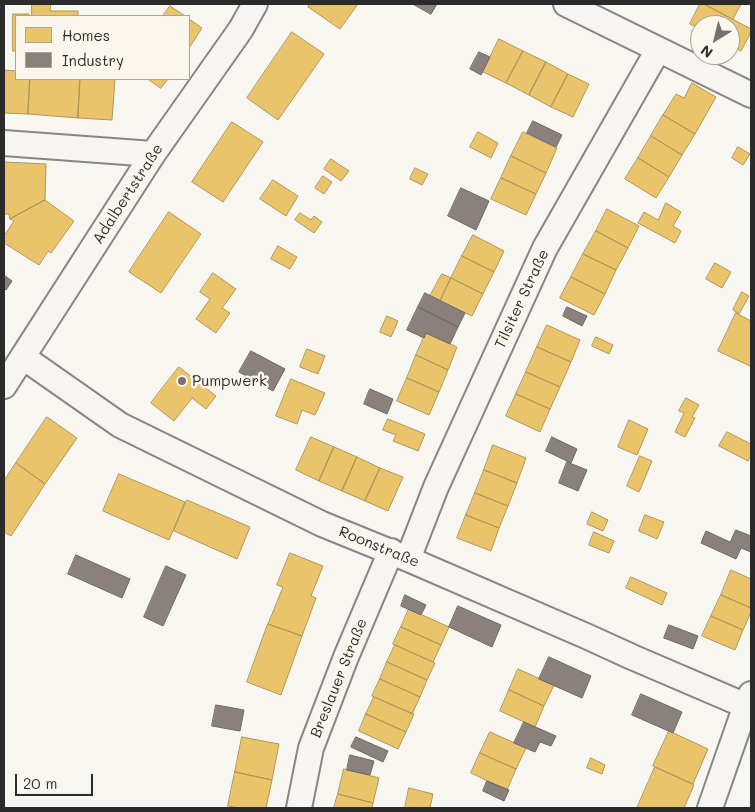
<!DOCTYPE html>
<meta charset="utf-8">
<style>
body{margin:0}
#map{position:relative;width:755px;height:812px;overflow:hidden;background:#f8f6f0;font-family:Mali,sans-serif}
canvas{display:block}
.frame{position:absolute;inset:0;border:5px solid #2b2b2b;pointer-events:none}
.legend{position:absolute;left:15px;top:15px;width:175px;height:65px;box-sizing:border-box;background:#fbf7ec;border:1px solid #a8a59f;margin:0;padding:6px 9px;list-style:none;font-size:15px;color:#2b2b2b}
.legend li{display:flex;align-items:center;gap:10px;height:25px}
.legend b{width:25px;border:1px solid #a8a59f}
.north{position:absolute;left:690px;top:15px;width:50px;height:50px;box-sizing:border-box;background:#fbf7ec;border:1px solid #a8a59f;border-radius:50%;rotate:216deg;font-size:14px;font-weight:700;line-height:20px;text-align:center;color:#2b2b2b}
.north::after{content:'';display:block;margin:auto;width:18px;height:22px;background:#737270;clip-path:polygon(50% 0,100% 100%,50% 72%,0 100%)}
.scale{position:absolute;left:15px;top:774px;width:78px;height:22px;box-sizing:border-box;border:2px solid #2b2b2b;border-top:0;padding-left:6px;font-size:15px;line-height:18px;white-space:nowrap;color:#2b2b2b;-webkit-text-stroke:4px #fbf7ec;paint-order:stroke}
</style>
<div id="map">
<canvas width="755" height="812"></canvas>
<div class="frame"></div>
<ul class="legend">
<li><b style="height:14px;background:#e9c46a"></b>Homes</li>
<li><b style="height:14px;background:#8a817c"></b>Industry</li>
</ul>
<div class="north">N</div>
<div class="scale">20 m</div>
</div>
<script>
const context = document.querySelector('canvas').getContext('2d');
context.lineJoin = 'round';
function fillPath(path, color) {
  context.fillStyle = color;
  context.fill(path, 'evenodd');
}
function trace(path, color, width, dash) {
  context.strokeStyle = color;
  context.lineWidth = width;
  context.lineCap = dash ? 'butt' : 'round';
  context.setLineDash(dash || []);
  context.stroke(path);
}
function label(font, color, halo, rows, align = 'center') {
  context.font = font + ' Mali,sans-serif';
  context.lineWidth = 5;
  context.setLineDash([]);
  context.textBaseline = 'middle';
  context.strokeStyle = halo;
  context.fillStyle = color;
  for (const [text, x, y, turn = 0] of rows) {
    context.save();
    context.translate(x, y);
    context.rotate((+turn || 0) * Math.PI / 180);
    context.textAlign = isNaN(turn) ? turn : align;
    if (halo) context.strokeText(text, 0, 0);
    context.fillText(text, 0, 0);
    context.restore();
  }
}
const homes = new Path2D(`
 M32 4H51L50 11H78V16H32Z
 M310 4H358L340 29 308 7Z
 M700 4H704L751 29V32L741 51 730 46V25H700V29L690 24Z
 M704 4H741L733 19Z
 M170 6 185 16H163Z
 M13 14H29V16H16V51H13Z
 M189 19 202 28 189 48Z
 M292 32 324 54 278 120 247 98Z
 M499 39 523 51 506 83 483 72Z
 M523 51 546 62 529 95 506 83Z
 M546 62 568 74 551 107 529 95Z
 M4 70 16 71V79H30L28 114 4 113Z
 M568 74 589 84 573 117 551 107Z
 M30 79H80L78 118 28 114Z
 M80 79H115L112 120 78 118Z
 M148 79H168L161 88Z
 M692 83 716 97 695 134 663 115 676 94 684 98Z
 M663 115 695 134 682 155 651 136Z
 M232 122 263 142 223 202 192 182Z
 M478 132 498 143 491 158 470 147Z
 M523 132 557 148 546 173 511 156Z
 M651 136 682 155 669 177 638 158Z
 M738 147 750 154 743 165 732 158Z
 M511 156 546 173 536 194 501 178Z
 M638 158 669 177 656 198 625 179Z
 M331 159 349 171 341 181 324 169Z
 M4 162 46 164 45 200 10 219 9 214H4Z
 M415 168 428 174 422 185 410 179Z
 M323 176 332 182 324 194 315 188Z
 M501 178 536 194 526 215 491 199Z
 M273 180 298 196 286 216 260 199Z
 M45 200 74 221 51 253 48 251 39 265 4 243V236L14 221 10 219Z
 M666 203 681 212 673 226 681 231 675 243 638 223 644 212 658 220Z
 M607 209 639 226 628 248 596 231Z
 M169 212 201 234 161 293 129 272Z
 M300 213 311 220 314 216 322 222 314 233 295 220Z
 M596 231 628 248 616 270 583 254Z
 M473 235 504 251 494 272 462 256Z
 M278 246 297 257 290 269 271 259Z
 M583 254 616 270 605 294 571 277Z
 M462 256 494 272 483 294 451 278Z
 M715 263 731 272 722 288 706 279Z
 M213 273 236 289 222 308 230 313 216 333 196 319 210 299 200 292Z
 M442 274 451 278 440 301 430 296Z
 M571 277 605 294 594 315 560 298Z
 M451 278 483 294 472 316 440 301Z
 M742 292 749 296 739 314 733 310Z
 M736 313 751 321V363L750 366 718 351Z
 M387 316 398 321 391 337 380 332Z
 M547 325 580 340 571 362 537 347Z
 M426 333 457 347 448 370 416 355Z
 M596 337 613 345 609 354 592 346Z
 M537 347 571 362 560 387 526 372Z
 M307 349 325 356 318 374 300 367Z
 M416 355 448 370 439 392 407 378Z
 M179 367 216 396 206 409 192 398 174 421 151 403Z
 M526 372 560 387 550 409 516 394Z
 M407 378 439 392 429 415 397 401Z
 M291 379 325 393 315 415 302 410 297 424 276 416Z
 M516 394 550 409 540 432 506 416Z
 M686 398 699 405 692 417 695 418 685 437 675 432 684 413 679 411Z
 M47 417 77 438 45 484 16 463Z
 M388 419 425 434 418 451 393 441 396 435 383 430Z
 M629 420 648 429 637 455 618 447Z
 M727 432 751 444V458L750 457 748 461 719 446Z
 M311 437 334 447 319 481 296 470Z
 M493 445 526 458 517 483 484 470Z
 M334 447 357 457 342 491 319 481Z
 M640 456 652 461 639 492 627 486Z
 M357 457 380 468 365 501 342 491Z
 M16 463 45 484 11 536 4 532V481Z
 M380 468 403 477 388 511 365 501Z
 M484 470 517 483 508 506 475 493Z
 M119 474 185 502 169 540 103 511Z
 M475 493 508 506 499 528 466 515Z
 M187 500 250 527 237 559 174 531Z
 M592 512 608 520 603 531 587 524Z
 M466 515 499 528 491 551 457 538Z
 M645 515 664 522 657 539 639 531Z
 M594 532 614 541 609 553 589 545Z
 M290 553 323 566 311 596 316 598 302 636 268 624 283 587 277 585Z
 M731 570 751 579V608L721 595Z
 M631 577 667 593 662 605 626 588Z
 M721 595 751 608V612L743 630 711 616Z
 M409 609 449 627 441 645 401 627Z
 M711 616 743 630 735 650 702 636Z
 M268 624 302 636 281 695 247 682Z
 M401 627 441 645 433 662 393 644Z
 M395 645 435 663 427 680 387 662Z
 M387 662 427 680 420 697 380 679Z
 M518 669 554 685 544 706 509 690Z
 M380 679 420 697 412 714 372 696Z
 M509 690 544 706 535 727 500 711Z
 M374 697 414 714 406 732 366 714Z
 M366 714 406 732 398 749 359 731Z
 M669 731 708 749 693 784 653 766Z
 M490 732 526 748 516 769 480 753Z
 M242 737 279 744 272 780 235 772Z
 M480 753 516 769 507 790 471 773Z
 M591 758 605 765 602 774 587 768Z
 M655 767 694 785 684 808H637Z
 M344 769 379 778 373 803 338 794Z
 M235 772 272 780 266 808H240L228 806Z
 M409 788 433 794 430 808H405Z
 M338 794 373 803 372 808H334Z`);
fillPath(homes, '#e9c46a');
trace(homes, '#b09657', 1);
const industry = new Path2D(`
 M413 4H437L431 14Z
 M479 52 490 57 481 75 470 69Z
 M533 121 562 135 556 147 527 133Z
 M461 188 489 201 476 230 448 216Z
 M4 275 12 281 6 290 4 288Z
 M425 293 465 313 458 327 418 307Z
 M418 307 458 327 450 344 426 333 424 338 407 330Z
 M567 307 587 316 582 326 563 316Z
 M251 351 285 369 273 391 239 372Z
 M370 389 393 399 387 414 364 404Z
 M552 437 577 449 571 463 546 451Z
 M567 462 587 470 578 491 559 483Z
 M736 530 751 536V552L741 548 736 559 701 543 706 531 730 542Z
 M76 555 130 579 122 598 68 574Z
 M166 566 186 575 163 626 144 617Z
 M405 595 426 605 421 615 401 606Z
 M458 606 501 625 492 647 449 627Z
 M669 625 698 636 693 649 664 638Z
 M549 657 591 676 582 698 539 679Z
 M641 694 682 712 673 733 632 715Z
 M216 705 244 710 240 731 212 726Z
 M524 722 556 736 551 746 540 742 535 752 514 743Z
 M356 737 388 751 383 762 351 747Z
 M350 755 374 761 370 775 347 770Z
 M487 781 509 790 504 801 483 791Z`);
fillPath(industry, '#8a817c');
trace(industry, '#6e6764', 1);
const minor = new Path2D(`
 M566 4 751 95
 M4 143 153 154
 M23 357 120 425 322 524 408 559 586 636 632 657 751 708
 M4 386 153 154 241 29 255 4
 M408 559 436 487 545 248 658 50
 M299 808 311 748 346 657 391 551
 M710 808 746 705 751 694`);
trace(minor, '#878684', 28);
trace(minor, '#f6f5f1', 24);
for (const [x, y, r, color] of [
 [182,381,5,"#737270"]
]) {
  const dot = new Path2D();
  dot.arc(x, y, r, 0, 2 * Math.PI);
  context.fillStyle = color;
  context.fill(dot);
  trace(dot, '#fbf7ec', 2);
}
label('15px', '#2b2b2b', '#fbf7ec', [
 ["Adalbertstraße",128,194,-57],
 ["Tilsiter Straße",522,299,-65],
 ["Roonstraße",379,547,22],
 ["Breslauer Straße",339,678,-68]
]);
label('15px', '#2b2b2b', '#fbf7ec', [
 ["Pumpwerk",192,381]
], 'left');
</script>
